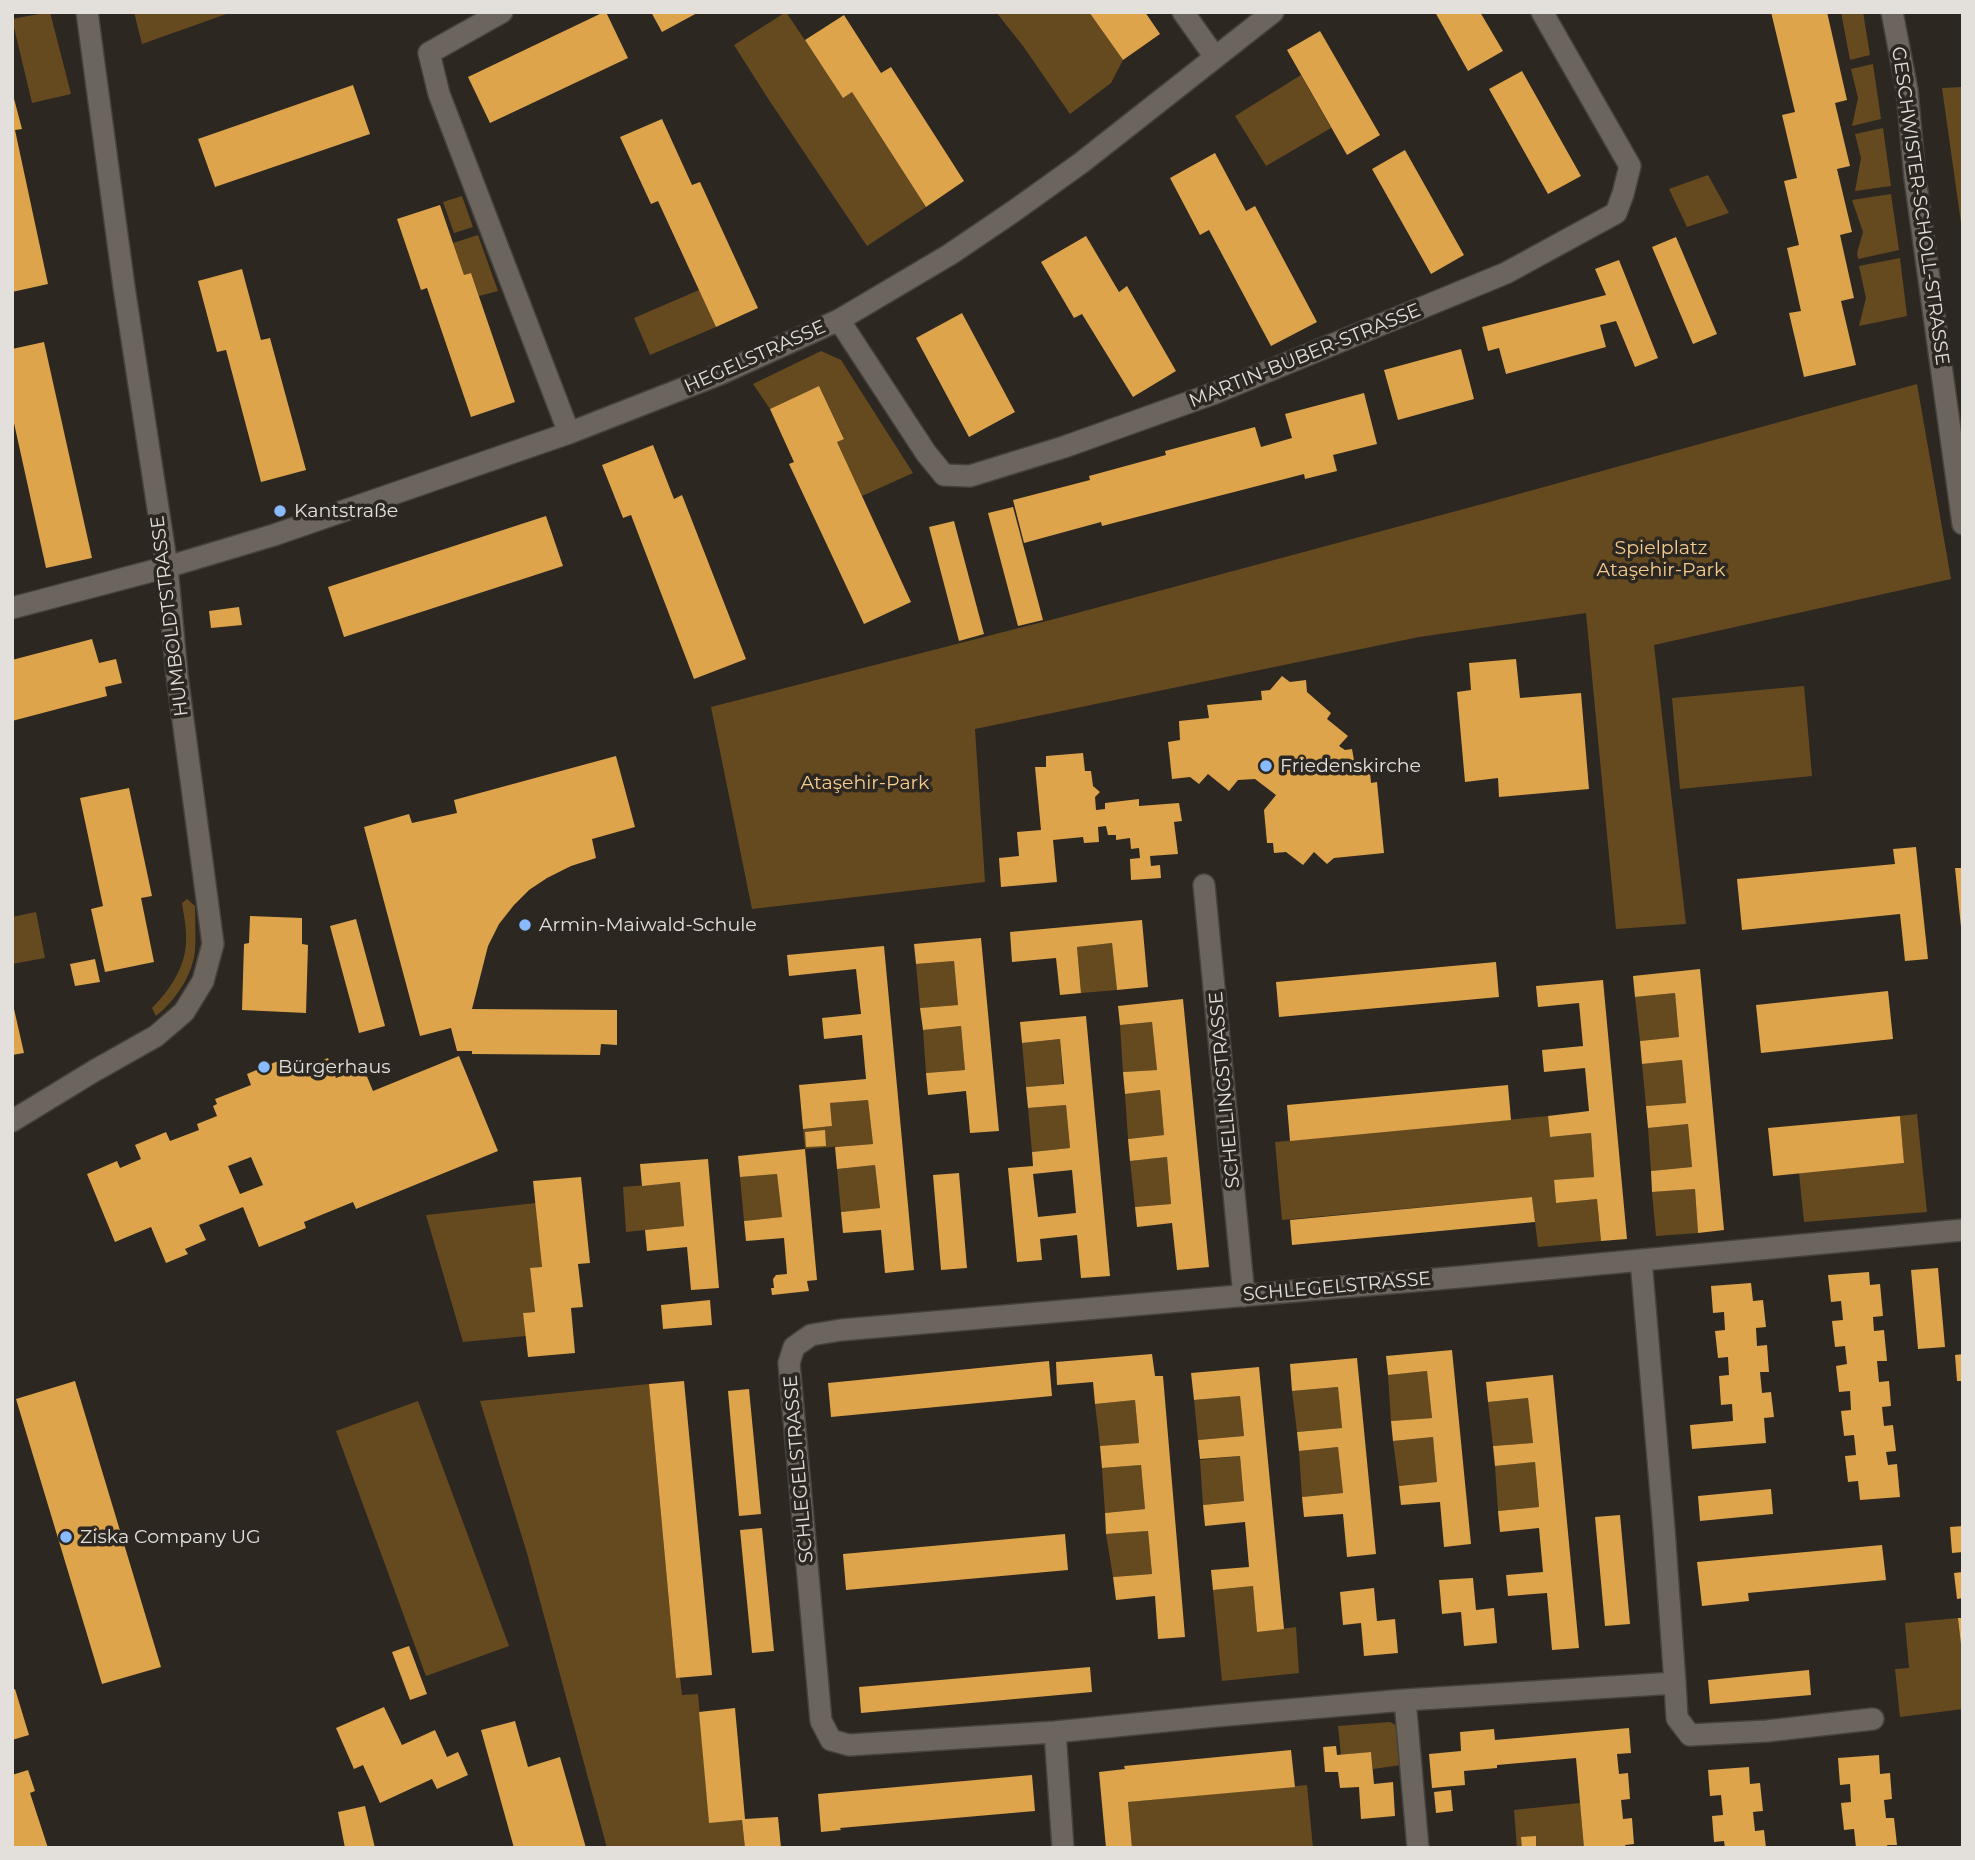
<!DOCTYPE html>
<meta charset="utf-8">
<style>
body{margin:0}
#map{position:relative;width:1975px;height:1860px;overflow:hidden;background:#2c2721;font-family:Montserrat,sans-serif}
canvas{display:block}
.frame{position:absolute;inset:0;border:14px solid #e3dfdb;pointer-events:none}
</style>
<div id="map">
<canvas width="1975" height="1860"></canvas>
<div class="frame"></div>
</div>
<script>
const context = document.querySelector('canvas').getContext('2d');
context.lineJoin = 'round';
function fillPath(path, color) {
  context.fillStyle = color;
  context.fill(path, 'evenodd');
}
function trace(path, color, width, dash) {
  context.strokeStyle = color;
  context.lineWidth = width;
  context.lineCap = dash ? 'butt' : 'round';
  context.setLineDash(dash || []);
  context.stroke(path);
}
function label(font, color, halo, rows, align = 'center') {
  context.font = font + ' Montserrat,sans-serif';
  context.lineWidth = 7;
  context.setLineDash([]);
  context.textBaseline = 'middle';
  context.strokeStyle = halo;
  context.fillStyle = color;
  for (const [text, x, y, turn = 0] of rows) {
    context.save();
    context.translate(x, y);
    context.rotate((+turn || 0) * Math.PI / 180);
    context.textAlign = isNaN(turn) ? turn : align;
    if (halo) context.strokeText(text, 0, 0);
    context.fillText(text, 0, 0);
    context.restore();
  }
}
fillPath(new Path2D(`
 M50 12 71 94 32 103 12 19Z
 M134 12H232L142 44Z
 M786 12 843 97 852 92 926 207 867 246 767 97 734 45Z
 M996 12H1089L1123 60 1111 83 1070 114 1023 46Z
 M1841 12H1863L1870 55 1850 60Z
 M1873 64 1881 119 1852 126 1858 98 1851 69Z
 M1301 75 1331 128 1266 166 1235 116Z
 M1963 87V237L1942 88Z
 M1883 128 1891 186 1855 191 1861 158 1855 134Z
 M1708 175 1729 213 1687 227 1669 189Z
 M1891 194 1899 250 1858 259 1857 253 1863 232 1852 200Z
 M462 196 473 227 454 233 443 202Z
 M478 235 498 291 479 296 471 273 464 275 453 243Z
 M1900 258 1907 316 1859 326 1866 298 1859 266Z
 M699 290 716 327 650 355 634 318Z
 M821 351 841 360 913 473 862 496 837 442 844 438 819 386 770 409 753 384Z
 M1917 384 1951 579 1654 645 1686 924 1616 929 1586 613 1419 637 975 729 985 882 752 909 711 707 1062 617 1486 503Z
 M1804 686 1812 776 1680 789 1672 698Z
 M187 899 195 906C195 920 196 936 195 950 193 975 175 1001 156 1016L152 1008C169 991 185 968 186 943 187 930 184 916 182 903Z
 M36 912 45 958 12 964V917Z
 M1112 943 1117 990 1081 993 1077 947Z
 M954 961 958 1005 920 1008 916 964Z
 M1675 993 1679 1037 1640 1041 1635 997Z
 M1152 1022 1157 1070 1123 1072 1120 1025Z
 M961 1026 965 1070 926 1073 923 1030Z
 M1060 1039 1063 1084 1026 1087 1022 1043Z
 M1682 1060 1686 1103 1646 1106 1642 1064Z
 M1160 1090 1164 1135 1128 1139 1125 1094Z
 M868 1100 873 1144 805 1149 803 1129 832 1126 830 1103Z
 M1066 1105 1070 1148 1032 1152 1028 1108Z
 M1917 1114 1927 1212 1804 1222 1799 1173 1904 1163 1900 1116Z
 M1548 1116 1550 1137 1591 1133 1594 1177 1554 1181 1556 1203 1597 1199 1601 1241 1538 1247 1532 1197 1282 1220 1275 1142Z
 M1688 1124 1692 1167 1651 1171 1648 1128Z
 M1167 1157 1171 1204 1135 1207 1130 1161Z
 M875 1165 880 1208 841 1212 837 1169Z
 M777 1174 782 1217 744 1221 740 1177Z
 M680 1182 684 1226 626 1232 623 1187Z
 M1695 1189 1698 1233 1656 1236 1652 1192Z
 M536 1203 542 1267 530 1269 535 1312 523 1313 526 1336 463 1342 426 1215Z
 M1427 1371 1432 1418 1391 1421 1388 1375Z
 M649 1384 676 1678H680L682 1695 698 1694 709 1822 742 1820 745 1848H607L527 1553 480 1401Z
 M1338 1387 1342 1428 1297 1432 1292 1391Z
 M1240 1396 1244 1436 1198 1440 1194 1400Z
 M1528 1398 1533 1443 1493 1446 1488 1402Z
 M1135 1400 1139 1443 1100 1446 1095 1404Z
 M418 1401 509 1646 426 1676 336 1431Z
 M1433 1437 1437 1482 1399 1486 1393 1441Z
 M1338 1447 1343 1493 1302 1497 1299 1451Z
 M1240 1456 1244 1501 1203 1505 1200 1460Z
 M1535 1462 1539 1507 1498 1511 1495 1466Z
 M1141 1465 1145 1509 1105 1513 1102 1468Z
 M1148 1531 1152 1574 1113 1577 1106 1534Z
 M1253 1586 1257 1632 1296 1627 1299 1673 1222 1681 1213 1590Z
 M1958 1618 1963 1665V1709L1900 1717 1895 1669 1909 1668 1905 1623Z
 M1390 1722 1396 1725 1401 1765 1373 1769 1371 1752 1341 1755 1338 1726Z
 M1307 1785 1313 1848H1132L1128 1802Z
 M1580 1803 1584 1848H1517L1514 1810Z`), '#664a1f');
fillPath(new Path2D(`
 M604 12H606L628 58 490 123 468 77Z
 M651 12H699L662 32Z
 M1089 12H1145L1160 34 1123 60Z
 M1435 12H1480L1503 51 1468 71Z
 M1771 12H1827L1847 100 1835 103 1850 166 1837 169 1852 232 1840 235 1854 298 1841 301 1856 365 1804 377 1789 313 1801 311 1787 248 1799 245 1784 181 1797 178 1782 115 1795 112Z
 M844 15 881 73 891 67 964 181 926 207 852 92 843 98 805 40Z
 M1320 31 1380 135 1347 155 1287 50Z
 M1522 71 1581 176 1548 194 1489 89Z
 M353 85 370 134 215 187 198 139Z
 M12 91 22 129 15 130 48 284 12 292Z
 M662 119 692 185 700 182 758 308 716 327 658 201 651 204 620 137Z
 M1405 150 1464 255 1431 274 1372 169Z
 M1215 153 1246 211 1255 206 1317 322 1271 346 1209 230 1200 235 1170 178Z
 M440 205 464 275 471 273 515 402 471 417 427 288 421 290 397 219Z
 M1086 236 1119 292 1127 286 1176 371 1133 397 1082 314 1074 318 1041 262Z
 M1676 237 1717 334 1693 344 1652 247Z
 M1619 260 1658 358 1635 367 1616 321 1600 325 1606 347 1506 374 1499 348 1488 351 1482 327 1606 295 1595 269Z
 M242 269 261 340 270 338 306 470 261 482 226 350 217 352 198 281Z
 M962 313 1015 412 969 437 916 338Z
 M44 342 92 558 46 568 12 414V349Z
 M1461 349 1474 399 1398 420 1384 370Z
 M819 386 844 439 837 442 911 602 864 624 789 464 794 462 770 409Z
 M1364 393 1377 444 1333 455 1337 471 1305 479 1304 474 1102 526 1101 522 1024 543 1013 500 1090 480 1089 476 1166 455 1165 451 1255 427 1261 447 1292 438 1285 414Z
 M653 445 674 499 682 495 746 659 694 679 631 515 623 518 602 465Z
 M286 507 288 511 274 516 273 512Z
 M1013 507 1043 620 1018 626 988 513Z
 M546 516 563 566 344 637 328 587Z
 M954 521 984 634 959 641 929 527Z
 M239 607 242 625 211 628 209 611Z
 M92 639 99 663 116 659 122 683 105 687 107 696 12 721V660Z
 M1516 659 1520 698 1581 693 1589 789 1499 797 1498 778 1465 782 1457 692 1471 690 1469 663Z
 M1282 676 1290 682 1306 680 1307 692 1331 713 1327 719 1348 736 1339 746 1345 750 1352 749 1354 760H1362V772H1370L1371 783 1377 782 1384 853 1334 858 1327 864 1314 852 1303 865 1286 852 1274 853 1273 843H1267L1264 810 1276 795 1255 779 1238 780 1229 791 1208 774 1199 784 1190 777 1172 779 1168 742 1180 740 1179 721 1209 718 1207 705 1262 700 1261 691 1270 690Z
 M1083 753 1085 771H1091L1093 786 1100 792 1095 797 1096 810 1105 809V803L1139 799V806L1179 803 1182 821 1174 822 1178 854 1150 856 1151 866 1160 865 1161 878 1131 880 1130 859 1140 858 1139 848 1131 849 1130 838 1116 840V835H1108L1106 826 1098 827 1099 842 1084 843 1083 837 1053 840 1057 882 1001 887 999 858 1019 856 1017 832 1041 830 1035 767H1046V756Z
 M616 756 635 827 592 839 596 858 571 866 547 878 529 890 514 905 499 924 488 946 472 1009 617 1010V1045L601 1044 600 1055 472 1054V1051H457L451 1028 420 1036 364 827 409 814 412 823 457 813 454 800Z
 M129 788 152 896 141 898 154 962 105 972 91 909 103 906 80 798Z
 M1916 847 1928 959 1905 961 1900 914 1742 930 1737 879 1895 864 1893 849Z
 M1955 868H1963V927H1961Z
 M250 916 302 918V944L308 945 306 1013 242 1010 244 944 249 943Z
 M356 919 385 1026 359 1033 330 926Z
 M1142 920 1148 987 1117 990 1112 943 1077 947 1081 993 1060 995 1056 958 1012 962 1010 932Z
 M981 938 999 1131 970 1133 966 1091 928 1095 926 1073 965 1070 961 1026 923 1030 920 1008 958 1005 954 961 916 964 914 944Z
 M884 946 914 1270 885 1273 881 1230 843 1233 841 1212 880 1208 875 1165 837 1169 835 1147 873 1144 868 1100 830 1103 832 1126 803 1129 799 1085 866 1079 862 1035 824 1039 822 1018 861 1014 856 969 789 976 787 955Z
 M95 959 100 982 75 986 70 964Z
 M1496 962 1499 997 1279 1017 1276 982Z
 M1700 969 1724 1230 1698 1233 1695 1189 1652 1192 1651 1171 1692 1167 1688 1124 1648 1128 1646 1106 1686 1103 1682 1060 1642 1064 1640 1041 1679 1037 1675 993 1635 997 1633 976Z
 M1603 980 1627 1239 1601 1241 1597 1199 1556 1203 1554 1180 1594 1177 1591 1133 1550 1137 1548 1116 1589 1111 1585 1068 1544 1072 1542 1050 1583 1046 1579 1003 1538 1007 1536 986Z
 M1888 991 1893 1039 1761 1053 1756 1005Z
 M1183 999 1209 1267 1177 1270 1172 1223 1137 1227 1135 1207 1171 1204 1167 1157 1130 1161 1128 1139 1164 1135 1160 1090 1125 1094 1123 1072 1157 1070 1152 1022 1120 1025 1118 1006Z
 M12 1000 24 1053 12 1055Z
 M1086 1016 1110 1276 1081 1278 1077 1235 1040 1239 1042 1260 1017 1262 1008 1168 1033 1166 1032 1152 1070 1148 1066 1105 1028 1108 1026 1087 1064 1084 1060 1039 1022 1043 1020 1022ZM1072 1170 1076 1213 1038 1217 1033 1174Z
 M459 1056 498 1151 356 1209 353 1202 304 1222 306 1228 259 1247 243 1207 199 1225 206 1240 185 1249 188 1254 166 1263 151 1227 115 1242 87 1174 117 1161 120 1168 141 1159 135 1145 166 1132 170 1141 199 1130 197 1124 217 1116 213 1106 217 1104 215 1099 251 1085 247 1074 278 1061 280 1066 295 1060 299 1070 328 1058 336 1078 363 1067 373 1091ZM251 1157 263 1185 240 1194 228 1166Z
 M1508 1085 1511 1120 1290 1141 1287 1105Z
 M1900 1116 1904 1163 1773 1176 1768 1128Z
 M825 1130 826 1146 806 1147 805 1132Z
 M805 1149 817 1280 807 1281 809 1291 772 1295 771 1288H774L773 1279 776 1275 787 1274 784 1238 746 1241 744 1221 782 1217 777 1174 740 1177 738 1156Z
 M708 1159 719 1288 691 1290 687 1247 647 1251 645 1230 684 1226 680 1182 642 1186 640 1164Z
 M959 1173 967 1268 941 1270 933 1175Z
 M581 1177 590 1263 578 1264 583 1307 571 1308 575 1353 528 1357 523 1313 535 1312 530 1268 542 1267 533 1181Z
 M1532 1197 1535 1222 1292 1245 1290 1220Z
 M1938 1268 1945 1347 1918 1349 1911 1270Z
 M1869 1272 1870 1285 1880 1284 1883 1316 1873 1317 1874 1331 1884 1330 1887 1361H1877L1879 1382 1889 1381 1891 1406 1882 1407 1884 1426 1893 1425 1896 1451 1886 1452 1888 1465 1897 1464 1900 1497 1860 1500 1858 1481 1848 1482 1845 1456 1856 1455 1854 1435 1844 1436 1841 1411 1851 1410 1850 1391 1839 1392 1836 1366 1847 1364 1845 1346 1835 1347 1832 1321 1843 1320 1841 1301 1831 1302 1828 1275Z
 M1751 1283 1753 1301 1763 1300 1766 1327 1756 1328 1757 1346 1767 1345 1769 1372H1760L1762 1393 1771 1392 1774 1417 1764 1418 1766 1443 1692 1449 1690 1425 1733 1421 1732 1404 1721 1405 1719 1376 1729 1375 1728 1357 1718 1358 1715 1331 1725 1330 1724 1312 1713 1313 1711 1286Z
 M710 1300 712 1325 663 1329 661 1305Z
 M1452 1350 1471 1544 1444 1547 1440 1502 1401 1505 1399 1486 1437 1482 1433 1437 1393 1441 1391 1421 1432 1418 1427 1371 1388 1375 1386 1356Z
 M1152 1354 1155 1376H1163L1185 1637 1158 1639 1155 1596 1116 1600 1113 1577 1152 1574 1148 1531 1106 1534 1105 1513 1145 1509 1141 1465 1102 1468 1100 1446 1139 1443 1135 1400 1095 1404 1093 1382 1057 1385 1056 1362Z
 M1963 1354V1381H1957L1955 1355Z
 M1357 1358 1376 1554 1347 1557 1343 1514 1304 1517 1302 1497 1343 1493 1338 1447 1299 1451 1297 1432 1342 1428 1338 1387 1292 1391 1290 1364Z
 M1049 1361 1052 1396 831 1417 828 1383Z
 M1259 1367 1284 1629 1257 1632 1253 1586 1213 1590 1211 1570 1249 1567 1245 1522 1205 1526 1203 1505 1244 1501 1240 1456 1200 1459 1198 1440 1244 1436 1240 1396 1194 1400 1191 1373Z
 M1553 1375 1579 1648 1552 1650 1547 1593 1508 1596 1506 1575 1543 1572 1539 1528 1500 1532 1498 1511 1539 1507 1535 1462 1495 1466 1493 1446 1533 1443 1528 1398 1488 1402 1486 1382Z
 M75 1381 161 1667 102 1684 16 1399Z
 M684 1381 712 1675 676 1678 649 1384Z
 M749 1389 761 1514 739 1516 728 1391Z
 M1771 1489 1773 1514 1700 1521 1698 1496Z
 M1620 1515 1630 1624 1605 1626 1595 1517Z
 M1963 1526V1552L1952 1553 1950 1527Z
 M762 1528 774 1651 752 1653 740 1530Z
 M1065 1534 1068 1570 846 1590 843 1554Z
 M1882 1545 1886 1580 1748 1593 1749 1601 1702 1606 1697 1562Z
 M1963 1572V1598L1957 1599 1954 1573Z
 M1473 1578 1476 1610 1494 1608 1497 1643 1464 1646 1461 1612 1442 1614 1439 1580Z
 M1374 1588 1377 1621 1395 1619 1398 1653 1364 1656 1361 1623 1343 1625 1340 1592Z
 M1958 1618H1963V1645H1961Z
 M409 1646 427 1694 410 1700 392 1652Z
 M1090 1667 1092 1692 861 1713 859 1687Z
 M1809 1670 1811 1695 1710 1704 1708 1680Z
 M15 1689 29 1735 12 1740V1690Z
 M384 1707 402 1745 435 1730 447 1757 458 1752 468 1775 437 1789 432 1779 380 1803 363 1765 354 1769 336 1728Z
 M735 1708 745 1819 778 1817 781 1848H745L742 1820 709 1823 699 1712Z
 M515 1721 528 1767 560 1757 586 1848H514L481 1730Z
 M1629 1728 1631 1753 1617 1754 1619 1774 1628 1773 1630 1799 1621 1800 1623 1819 1632 1818 1634 1844 1625 1845 1626 1848H1584L1576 1758 1497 1765V1768L1464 1771 1465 1785 1432 1788 1429 1754 1461 1751 1460 1732 1494 1729 1495 1740Z
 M1336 1746 1337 1755 1371 1752 1374 1784 1393 1782 1395 1816 1361 1819 1359 1787 1340 1788 1338 1772H1325L1323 1747Z
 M1291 1750 1295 1787 1128 1802 1132 1848H1106L1099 1772 1125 1769 1124 1766Z
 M1879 1755 1880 1774 1890 1773 1892 1799 1884 1800 1886 1818H1894L1897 1845H1887L1888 1848H1856L1854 1829 1844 1830 1841 1803 1851 1802 1850 1784 1840 1785 1838 1758Z
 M1749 1767 1750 1784 1760 1783 1763 1811 1753 1812 1755 1831 1764 1830 1766 1848H1725L1724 1841 1714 1842 1712 1816 1723 1815 1721 1795 1710 1796 1708 1770Z
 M28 1770 35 1791 30 1793 48 1848H12V1775Z
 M1032 1775 1035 1811 840 1828 841 1830 821 1832 818 1794Z
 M1451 1790 1453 1811 1436 1813 1434 1792Z
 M365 1806 375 1848H345L338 1812Z
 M1536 1836V1848H1522L1521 1837Z`), '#dda44c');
const minor = new Path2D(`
 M502 12 429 53 439 94 569 433
 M1183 12 1215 57
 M1892 12 1907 90 1915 178 1963 524
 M839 320 926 453 944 475 970 476 1064 447 1215 393 1506 273 1616 213 1623 194 1630 166 1542 12
 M12 608 167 567 274 535 569 433 720 374 839 320 949 255 1014 211 1081 163 1273 12
 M1204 885 1244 1296
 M12 1121 94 1071 156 1036 184 1012 203 981 213 944 177 675 167 567 124 287 87 12
 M1641 1260 1664 1529 1675 1683 1405 1700 1216 1716 1055 1732 849 1745 831 1740 821 1721 789 1363 794 1347 811 1335 841 1330 1460 1277 1963 1230
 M1675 1683 1677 1718 1690 1735 1767 1731 1873 1719
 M1405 1700 1418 1848
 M1055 1732 1063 1848`);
trace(minor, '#46423c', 24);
trace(minor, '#6b655d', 21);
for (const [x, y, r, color] of [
 [280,511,7,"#89bafc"],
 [1266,766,7,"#89bafc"],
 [525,925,7,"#89bafc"],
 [264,1067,7,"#89bafc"],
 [66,1537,7,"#89bafc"]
]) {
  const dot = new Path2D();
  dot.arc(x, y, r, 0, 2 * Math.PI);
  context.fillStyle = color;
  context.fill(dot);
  trace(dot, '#2c2721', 2.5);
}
label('19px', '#e3dfdb', '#2c2721', [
 ["GESCHWISTER-SCHOLL-STRASSE",1920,206,82],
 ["MARTIN-BUBER-STRASSE",1305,356,-22],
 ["HEGELSTRASSE",755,357,-24],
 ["HUMBOLDTSTRASSE",170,616,-97],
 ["SCHELLINGSTRASSE",1225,1090,-95],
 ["SCHLEGELSTRASSE",1337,1287,-5],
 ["SCHLEGELSTRASSE",799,1469,-95]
]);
label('19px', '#e3dfdb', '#2c2721', [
 ["Kantstraße",294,511],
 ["Friedenskirche",1280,766],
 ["Armin-Maiwald-Schule",539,925],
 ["Bürgerhaus",278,1067],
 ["Ziska Company UG",80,1537]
], 'left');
label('19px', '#f6cb8d', '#2c2721', [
 ["Spielplatz",1661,548],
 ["Ataşehir-Park",1661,570],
 ["Ataşehir-Park",865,783]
]);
</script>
